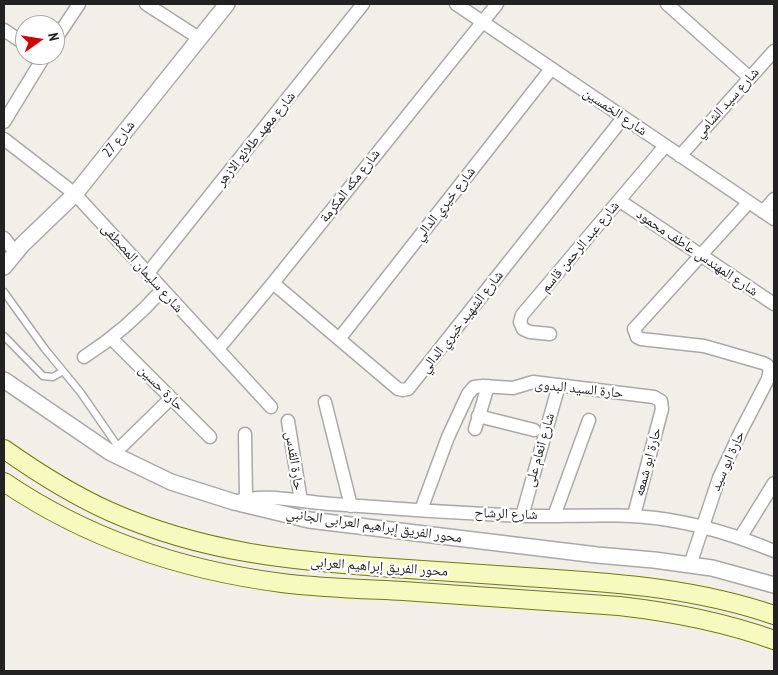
<!DOCTYPE html>
<meta charset="utf-8">
<style>
body{margin:0}
#map{position:relative;width:778px;height:675px;overflow:hidden;background:#f2efe9;font-family:"PT Sans Narrow",sans-serif}
canvas{display:block}
.frame{position:absolute;inset:0;border:5px solid #222;pointer-events:none}
.north{position:absolute;left:15px;top:15px;width:50px;height:50px;box-sizing:border-box;background:#fff;border:1px solid #a7a7a7;border-radius:50%;rotate:77deg;font-size:14px;font-weight:700;line-height:20px;text-align:center;color:#222}
.north::after{content:'';display:block;margin:auto;width:18px;height:22px;background:#d40000;clip-path:polygon(50% 0,100% 100%,50% 72%,0 100%)}
</style>
<div id="map">
<canvas width="778" height="675"></canvas>
<div class="frame"></div>
<div class="north">N</div>
</div>
<script>
const context = document.querySelector('canvas').getContext('2d');
context.lineJoin = 'round';
function trace(path, color, width, dash) {
  context.strokeStyle = color;
  context.lineWidth = width;
  context.lineCap = dash ? 'butt' : 'round';
  context.setLineDash(dash || []);
  context.stroke(path);
}
function label(font, color, halo, rows, align = 'center') {
  context.font = font + ' "PT Sans Narrow","Noto Naskh Arabic",sans-serif';
  context.lineWidth = 4.5;
  context.setLineDash([]);
  context.textBaseline = 'middle';
  context.strokeStyle = halo;
  context.fillStyle = color;
  for (const [text, x, y, turn = 0] of rows) {
    context.save();
    context.translate(x, y);
    context.rotate((+turn || 0) * Math.PI / 180);
    context.textAlign = isNaN(turn) ? turn : align;
    if (halo) context.strokeText(text, 0, 0);
    context.fillText(text, 0, 0);
    context.restore();
  }
}
const service = new Path2D(`
 M4 292 45 349 81 393 119 448
 M4 336 43 376 53 377 63 371`);
const minor = new Path2D(`
 M146 4 199 38
 M456 4 774 219
 M667 4 750 78
 M4 30 25 44
 M55 40 79 4
 M4 122 45 55
 M4 139 75 194 271 407
 M680 156 774 51
 M620 201 774 304
 M763 212 774 199
 M4 238 15 252
 M148 273 363 4
 M273 283 398 389 403 390 408 389 623 118
 M550 334 530 332 523 329 520 322 522 315 665 146
 M112 339 210 437
 M339 339 551 69
 M218 349 273 283 497 4
 M84 357C115 337 138 317 162 290
 M325 402 351 506
 M478 416 534 430
 M288 421 301 501
 M475 429 488 386
 M245 434 246 498
 M111 453 123 445 171 398
 M234 502C266 492 299 502 332 504 395 509 458 513 521 516 570 517 620 512 669 520 706 526 740 537 774 551
 M421 510 448 437 468 394 474 387 483 386 513 388 533 382 654 397 661 401 662 409 634 515
 M522 516 559 385
 M554 516 589 420
 M740 538 774 483
 M690 565 719 478 741 431 768 379 770 369 767 365 763 363 704 346 641 339 637 337 634 329 749 202`);
const tertiary = new Path2D(`
 M4 267 22 245 75 194 227 4
 M4 380 111 453 171 482 234 502 309 520 597 555 654 560 712 568 774 585`);
const secondary = new Path2D(`
 M4 449C38 473 73 495 111 512 204 553 293 561 393 568 442 571 492 575 541 578 621 583 698 589 774 615
 M4 482C88 539 181 570 282 583 322 588 363 589 403 591 475 596 547 601 619 606 672 612 724 622 774 640`);
trace(service, '#a9a9a9', 9);
trace(minor, '#a9a9a9', 15);
trace(tertiary, '#a9a9a9', 18);
trace(secondary, '#707d05', 20);
trace(service, '#fff', 6);
trace(minor, '#fff', 12);
trace(tertiary, '#fff', 15);
trace(secondary, '#f7fabf', 18);
label('14px', '#222', '#fff', [
 ["شارع سيد الشامي",727,103,-48],
 ["شارع الخمسين",615,112,34],
 ["شارع 27",119,139,-51],
 ["شارع معهد طلائع الازهر",256,139,-51],
 ["شارع مكه المكرمة",350,186,-52],
 ["شارع خيري الدالي",445,204,-52],
 ["شارع عبد الرحمن قاسم",580,247,-50],
 ["شارع المهندس عاطف محمود",697,253,34],
 ["شارع سليمان المصطفى",142,268,48],
 ["شارع الشهيد خيري الدالي",462,322,-52],
 ["حارة حسين",161,388,45],
 ["حارة السيد البدوى",579,389,6],
 ["شارع انعام على",540,450,-74],
 ["حارة القدس",294,461,81],
 ["حارة ابو سيد",728,461,-66],
 ["حارة ابو شمعه",648,462,-75],
 ["شارع الرشاح",506,514,2],
 ["محور الفريق إبراهيم العرابى الجانبي",374,526,8],
 ["محور الفريق إبراهيم العرابى",379,567,4]
]);
</script>
